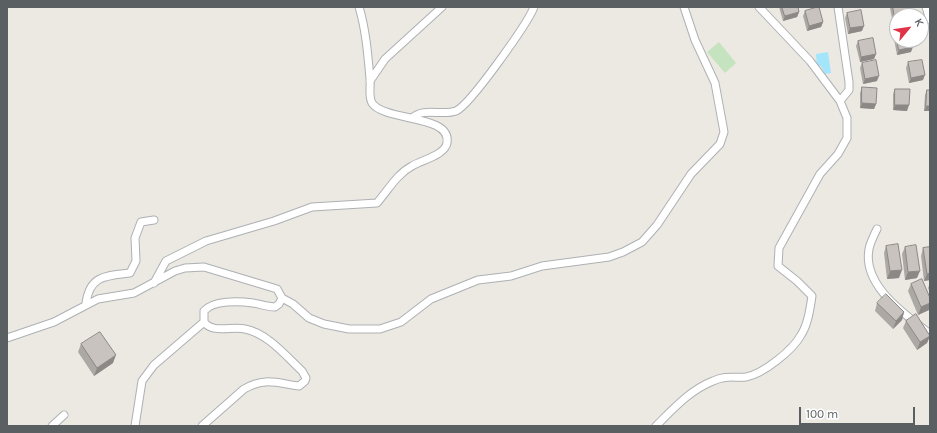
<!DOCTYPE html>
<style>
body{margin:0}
#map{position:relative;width:937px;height:433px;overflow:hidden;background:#ece8e2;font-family:Karla,sans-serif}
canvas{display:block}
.frame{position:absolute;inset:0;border:8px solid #5a5f62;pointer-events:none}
.north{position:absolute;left:889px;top:8px;width:40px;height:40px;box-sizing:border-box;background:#fff;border:1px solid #bdbfc0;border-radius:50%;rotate:61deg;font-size:11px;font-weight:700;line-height:16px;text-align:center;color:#5a5f62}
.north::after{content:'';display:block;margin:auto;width:14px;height:18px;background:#e13347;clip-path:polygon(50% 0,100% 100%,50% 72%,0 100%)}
.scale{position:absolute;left:799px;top:407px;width:116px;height:18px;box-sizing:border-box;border:2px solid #5a5f62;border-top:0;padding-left:5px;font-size:12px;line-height:14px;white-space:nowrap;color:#5a5f62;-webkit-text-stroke:3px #fff;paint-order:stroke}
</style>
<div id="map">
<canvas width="937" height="433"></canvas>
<div class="frame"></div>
<div class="north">K</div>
<div class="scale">100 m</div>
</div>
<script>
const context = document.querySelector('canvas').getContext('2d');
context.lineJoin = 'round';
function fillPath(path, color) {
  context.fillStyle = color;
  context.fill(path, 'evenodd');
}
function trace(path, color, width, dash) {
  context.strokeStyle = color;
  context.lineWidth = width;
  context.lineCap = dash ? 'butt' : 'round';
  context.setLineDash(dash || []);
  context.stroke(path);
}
fillPath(new Path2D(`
 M719 42 736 63 725 73 707 52Z`), '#c6e3bf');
fillPath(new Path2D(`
 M828 52 831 73 825 74 821 66H817L816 54Z`), '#a3e5fb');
const minor = new Path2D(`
 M838 7 849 82V90L840 101
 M926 7 930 20
 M370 81 385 59 442 7
 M412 118C424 107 442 116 456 111 470 105 528 23 534 7
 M877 229C874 235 870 243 869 249 862 286 906 315 930 334
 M154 283 166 261 206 241 274 221 312 207 377 203C389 189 397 174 412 166 422 160 445 155 447 143 452 114 385 122 372 103 368 95 371 87 370 79 368 56 366 30 359 7
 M282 298 293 304 309 318 324 324 349 329H380L401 322 431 299 478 280 511 276 542 266 609 257 623 252 642 242 657 225 691 174 720 144 724 132 715 83 695 40 684 7
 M86 303C90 275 106 276 130 273L136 261 135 238 141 222 154 220
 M7 338 54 322 98 299 134 293 175 271 185 268 204 267 277 289 282 298 279 304 275 307C267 307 260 304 253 303 239 301 213 300 204 311V322C213 334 231 326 245 329 267 333 286 356 302 371L306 378 305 381 299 386C277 383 264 377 244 389L202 426
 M52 426 64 415
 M135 426 142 381 154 365 204 322
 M656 426C673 409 690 390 713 381 726 375 734 378 746 377 763 374 793 350 801 335 808 324 810 309 812 296L797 281 778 266 779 248 820 174 838 154 847 138V118L840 101 810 61 759 7`);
trace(minor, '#adb1b4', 9);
trace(minor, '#fff', 7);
fillPath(new Path2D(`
 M779 7H798L799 12 797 17 783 21Z
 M890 7H907L897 16V23L893 24 890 8Z
 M805 11 823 22 821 27 807 31 803 16Z
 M847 13 862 31 848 34 845 18Z
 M896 34 911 52 897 55 894 39Z
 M858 41 876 54 874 59 860 62 856 46Z
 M908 62 923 80 909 83 906 68Z
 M862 63 877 81 863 84 860 68Z
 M862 87 876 104 874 109 860 108V93Z
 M895 89 907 111 893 110V94Z
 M927 90 930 111H924L925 95Z
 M886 246 899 278 887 279 884 253Z
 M905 247 917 278 905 280 902 254Z
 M930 247V280L924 281 921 256 923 248Z
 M930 283V293L928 288Z
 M911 284 929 310 918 315 908 291Z
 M877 303 904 312 902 320 893 329 875 311Z
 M906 321 930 336 927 343 917 350 903 328Z
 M81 344 113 363 94 376 78 352Z`), '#aca8a4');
fillPath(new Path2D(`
 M799 12 797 17 783 21 785 16Z
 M897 18V23L893 24 895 19Z
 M823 22 821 27 807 31 809 26Z
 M864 26 862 31 848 34 850 28Z
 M913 47 911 52 897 55 899 50Z
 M876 54 874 59 860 62 861 57Z
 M925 75 923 80 909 83 911 78Z
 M879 76 877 81 863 84 865 79Z
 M862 103 876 104 874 109 860 108Z
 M895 105H909L907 111 893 110Z
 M926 106H930V111H924Z
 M902 270 899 278 887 279 890 271Z
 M920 271 917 278 905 280 908 272Z
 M930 273V280L924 281 927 274Z
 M930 303V308L929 310 918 315 921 307Z
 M904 312 902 320 893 329 896 321Z
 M930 336 927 343 917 350 920 342Z
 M116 355 113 363 94 376 97 368Z`), '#8c8886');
const building = new Path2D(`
 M782 7H798L799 12 785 16Z
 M819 7 823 22 809 26 805 11Z
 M893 7H907L909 16H897V18L895 19Z
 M861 10 864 26 850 28 847 13Z
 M873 38 876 54 861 57 858 41Z
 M897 40H912L913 47 899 50Z
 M876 60 879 76 865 79 862 63Z
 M922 60 925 75 911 78 908 62Z
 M862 87 877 88 876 104 862 103Z
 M895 89H910L909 105H895Z
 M927 90H930V106H926Z
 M898 244 902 270 890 271 886 246Z
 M916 245 920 271 908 272 905 247Z
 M930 247V273L927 274 923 248Z
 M922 279 930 298V303L921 307 911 284Z
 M886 294 904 312 896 321 877 303Z
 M916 314 930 336 920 342 906 321Z
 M100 332 116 355 97 368 81 344Z`);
fillPath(building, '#c8c3bf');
trace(building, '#8c8886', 1);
</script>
